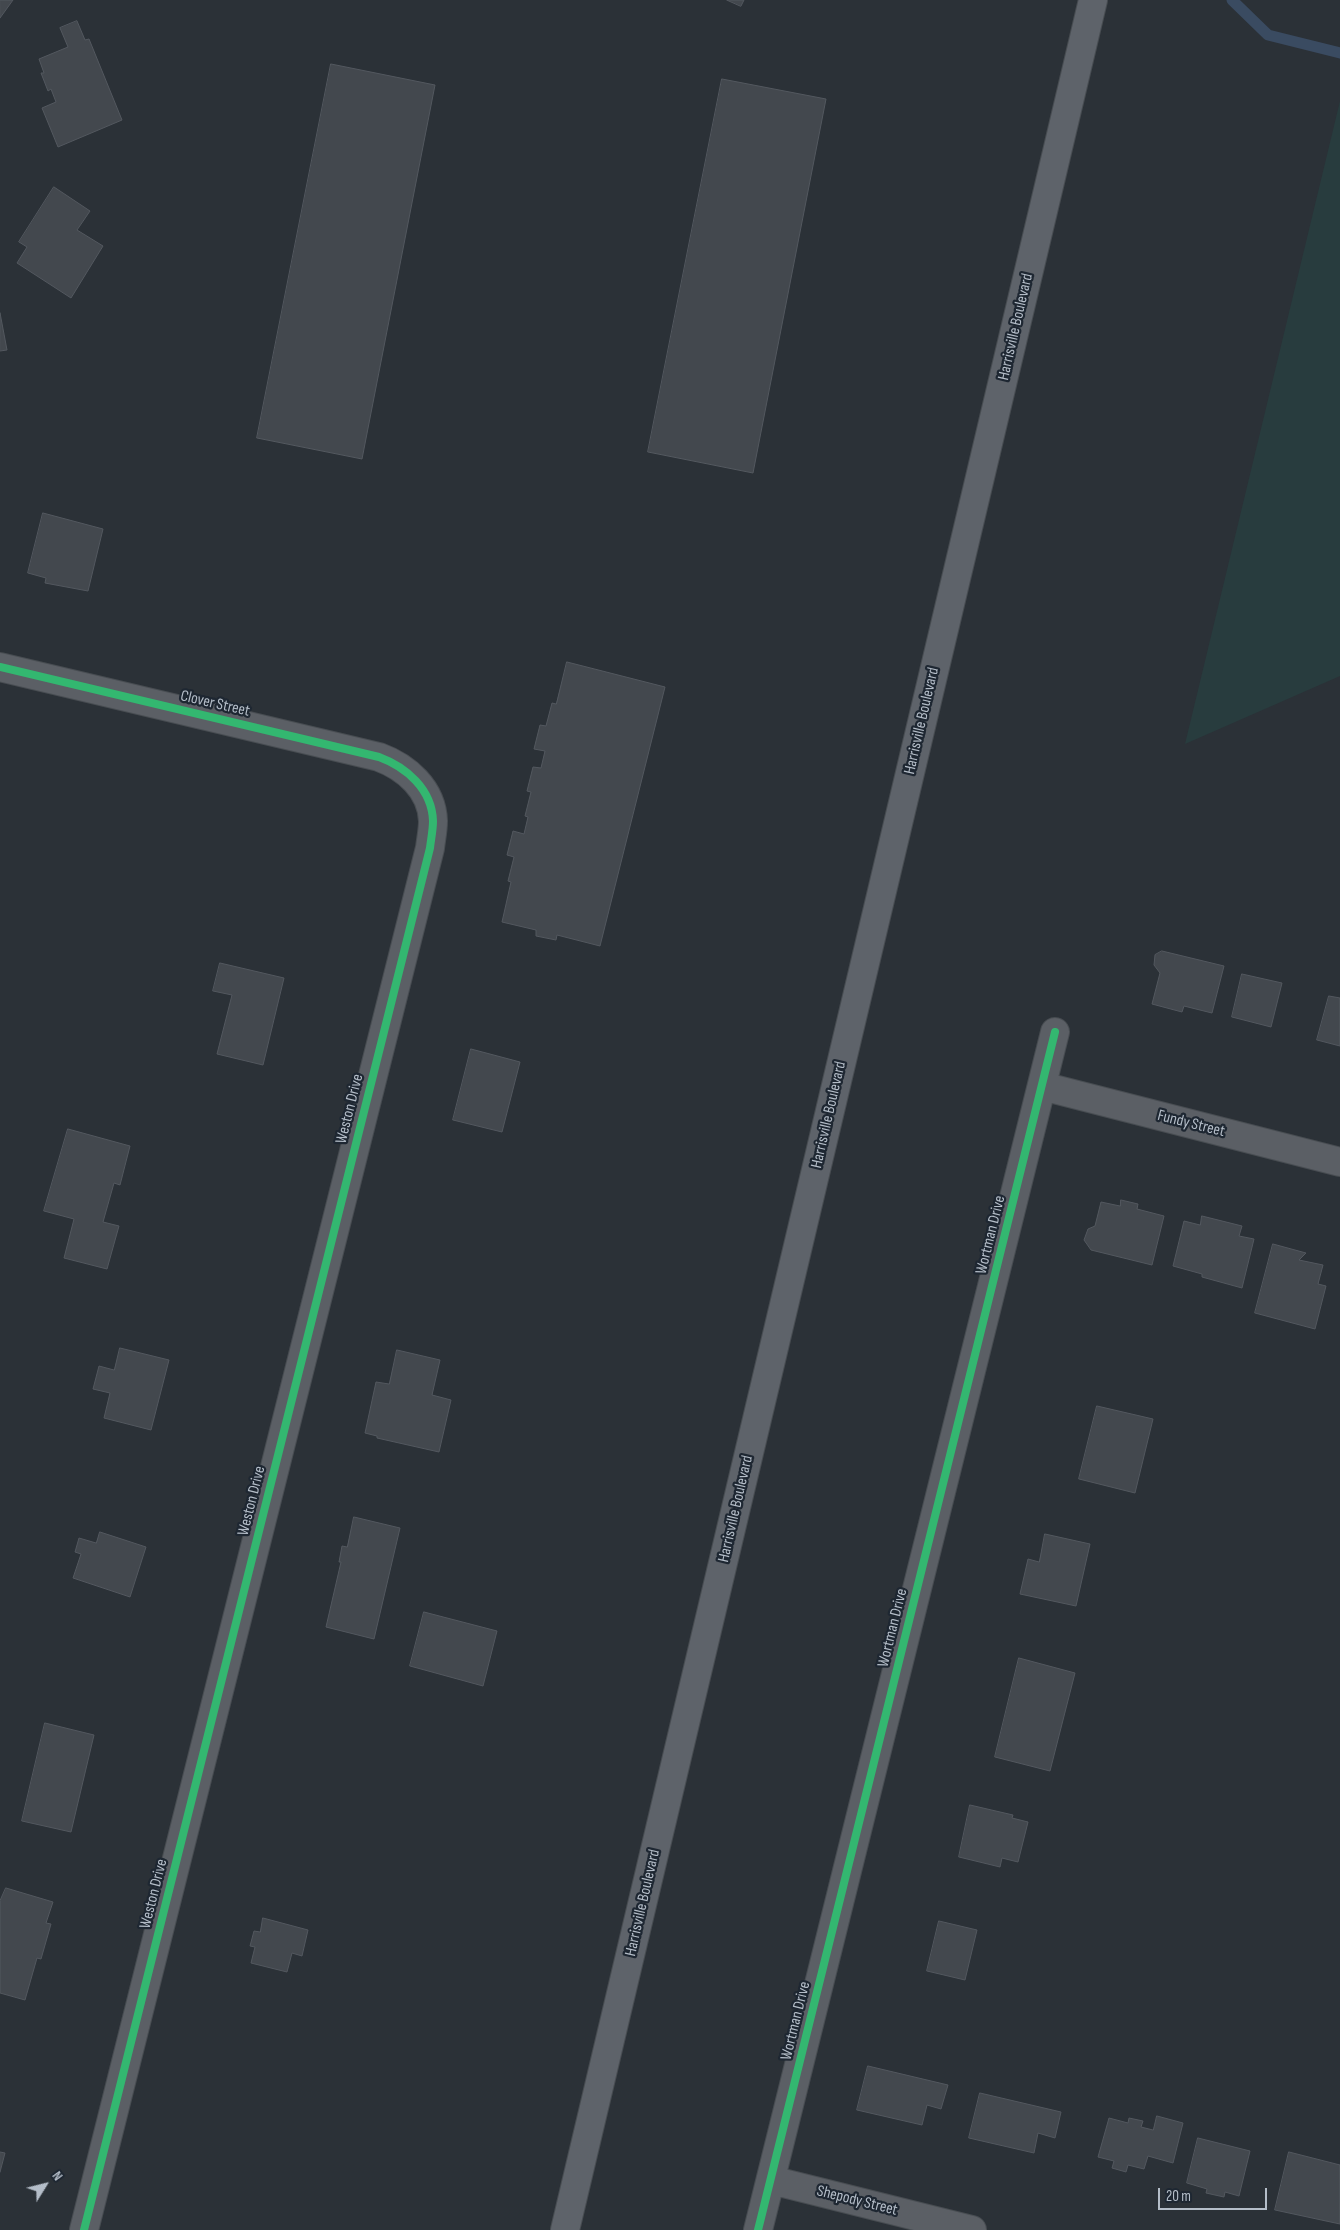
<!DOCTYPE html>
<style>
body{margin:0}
#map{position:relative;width:1340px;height:2230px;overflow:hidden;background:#2b3137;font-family:"Sofia Sans Condensed",sans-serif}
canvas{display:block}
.north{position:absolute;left:20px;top:2160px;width:50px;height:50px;-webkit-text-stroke:4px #1e2732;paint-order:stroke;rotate:54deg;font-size:14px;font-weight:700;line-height:20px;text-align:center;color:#b4bdc8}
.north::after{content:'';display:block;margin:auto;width:18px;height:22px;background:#b4bdc8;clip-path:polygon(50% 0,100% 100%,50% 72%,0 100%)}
.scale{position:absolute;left:1158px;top:2188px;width:109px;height:22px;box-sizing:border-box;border:2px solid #b4bdc8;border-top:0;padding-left:6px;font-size:15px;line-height:18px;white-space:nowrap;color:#b4bdc8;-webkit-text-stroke:4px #1e2732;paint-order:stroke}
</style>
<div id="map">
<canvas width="1340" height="2230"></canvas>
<div class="north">N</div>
<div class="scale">20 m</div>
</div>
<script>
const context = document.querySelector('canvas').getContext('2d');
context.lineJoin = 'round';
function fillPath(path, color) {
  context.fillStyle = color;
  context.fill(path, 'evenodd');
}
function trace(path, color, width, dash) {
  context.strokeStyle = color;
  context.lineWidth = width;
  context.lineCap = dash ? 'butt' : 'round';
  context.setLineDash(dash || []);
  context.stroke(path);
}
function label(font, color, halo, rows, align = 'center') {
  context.font = font + ' "Sofia Sans Condensed",sans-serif';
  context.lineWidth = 4.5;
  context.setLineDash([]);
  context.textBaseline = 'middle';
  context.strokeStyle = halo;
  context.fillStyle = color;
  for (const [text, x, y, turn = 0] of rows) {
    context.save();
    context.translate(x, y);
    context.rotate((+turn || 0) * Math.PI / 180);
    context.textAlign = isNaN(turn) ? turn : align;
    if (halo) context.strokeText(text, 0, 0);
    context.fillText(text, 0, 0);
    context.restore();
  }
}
fillPath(new Path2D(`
 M1340 101V676L1185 744Z`), '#283c3e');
trace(new Path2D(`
 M1232 0 1268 35 1340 53`), '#3a4b61', 11);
const building = new Path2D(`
 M0 0H13L0 18Z
 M727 0H744L741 6Z
 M77 21 85 40 89 39 122 120 58 147 42 108 56 102 51 89 48 91 41 73H44L39 59 68 47 60 28Z
 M331 64 435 85 362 459 257 438Z
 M722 79 826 99 753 473 648 452Z
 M54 187 90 211 77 230 103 246 71 298 17 263 27 247 19 242Z
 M0 313 7 350 0 351Z
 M43 513 103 529 88 591 45 583 46 578 28 573Z
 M567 662 665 687 600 946 557 935 556 940 536 936V930L502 922 511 882 508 881 514 857 507 855 513 831 524 834 528 817 525 816 531 792 527 791 533 767 541 768 545 751 534 749 540 725 546 726 552 703 556 704Z
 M1162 951 1224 966 1212 1013 1184 1006 1182 1012 1152 1004 1160 973 1154 965 1155 955Z
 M220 963 284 978 263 1065 217 1054 232 995 213 991Z
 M1242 974 1282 983 1271 1027 1232 1017Z
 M1329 996 1340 998V1046L1317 1040Z
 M471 1049 520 1062 502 1132 453 1120Z
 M68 1129 130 1146 120 1185 114 1183 103 1222 119 1226 107 1269 64 1258 74 1219 44 1211Z
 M1121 1200 1138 1204 1137 1209 1164 1216 1152 1265 1091 1250 1084 1240 1088 1229 1095 1226 1101 1202 1120 1206Z
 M1202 1216 1242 1226 1239 1236 1254 1239 1242 1288 1202 1277V1274L1173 1266 1184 1221 1200 1225Z
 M1273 1244 1306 1253 1299 1260 1323 1265 1318 1284 1326 1286 1315 1329 1255 1313Z
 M120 1348 169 1360 151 1430 104 1418 110 1393 93 1389 99 1366 114 1370Z
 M397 1350 440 1360 432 1395 451 1400 439 1452 377 1438V1436L365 1433 376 1382 389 1384Z
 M1097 1406 1153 1419 1135 1493 1079 1479Z
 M354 1517 400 1528 374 1639 326 1627 341 1562H339L342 1546 347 1547Z
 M100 1532 146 1547 130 1597 73 1578 81 1554 75 1552 79 1538 96 1543Z
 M1045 1534 1090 1544 1076 1606 1020 1594 1028 1559 1039 1562Z
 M424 1612 497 1631 483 1686 410 1666Z
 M1019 1658 1075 1673 1050 1771 995 1757Z
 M45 1723 94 1735 71 1832 22 1821Z
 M970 1805 1013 1815 1012 1818 1028 1822 1018 1862 1002 1858 1000 1867 959 1857Z
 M6 1888 53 1902 46 1923 51 1924 41 1959 37 1958 25 2000 0 1993V1901Z
 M263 1918 308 1930 302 1956 292 1953 287 1972 251 1963 255 1947 250 1946 254 1931 260 1932Z
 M939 1921 977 1930 965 1980 927 1971Z
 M868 2066 948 2085 941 2109 927 2105 922 2125 857 2110Z
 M980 2093 1061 2112 1055 2138 1038 2133 1034 2153 969 2138Z
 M1157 2116 1183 2123 1173 2163 1148 2156 1144 2169 1128 2165 1126 2172 1112 2168 1114 2161 1098 2157 1109 2118 1128 2123 1129 2118 1143 2121 1141 2127 1153 2130Z
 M1198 2138 1250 2151 1239 2196 1225 2192 1224 2197 1206 2193 1207 2189 1187 2183Z
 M0 2152 5 2153 0 2172Z
 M1289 2152 1340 2165V2224L1275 2210Z`);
fillPath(building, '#43484e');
trace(building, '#53585f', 1);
const street = new Path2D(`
 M0 667 379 757C406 767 432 789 433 821 433 830 431 839 430 848L84 2230
 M1042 1086 1340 1162
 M771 2180 972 2230
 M758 2230 1055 1032`);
const secondary = new Path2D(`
 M565 2230 1093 0`);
trace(street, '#484d52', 30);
trace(secondary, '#484d52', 30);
trace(street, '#5b5f65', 28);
trace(secondary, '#5e636a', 28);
trace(new Path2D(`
 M0 667 379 757C406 767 432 789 433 821 433 830 431 839 430 848L84 2230
 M758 2230 1055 1032`), '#33b770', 8);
label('16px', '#b4bdc8', '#1e2732', [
 ["Harrisville Boulevard",1016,327,-77],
 ["Clover Street",215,704,13],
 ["Harrisville Boulevard",922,721,-77],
 ["Weston Drive",350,1109,-76],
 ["Harrisville Boulevard",829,1115,-77],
 ["Fundy Street",1191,1124,14],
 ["Wortman Drive",991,1235,-76],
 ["Weston Drive",252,1501,-76],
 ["Harrisville Boulevard",736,1509,-77],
 ["Wortman Drive",893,1628,-76],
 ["Weston Drive",154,1894,-76],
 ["Harrisville Boulevard",643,1903,-77],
 ["Wortman Drive",796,2021,-76],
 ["Shepody Street",857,2201,14]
]);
</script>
